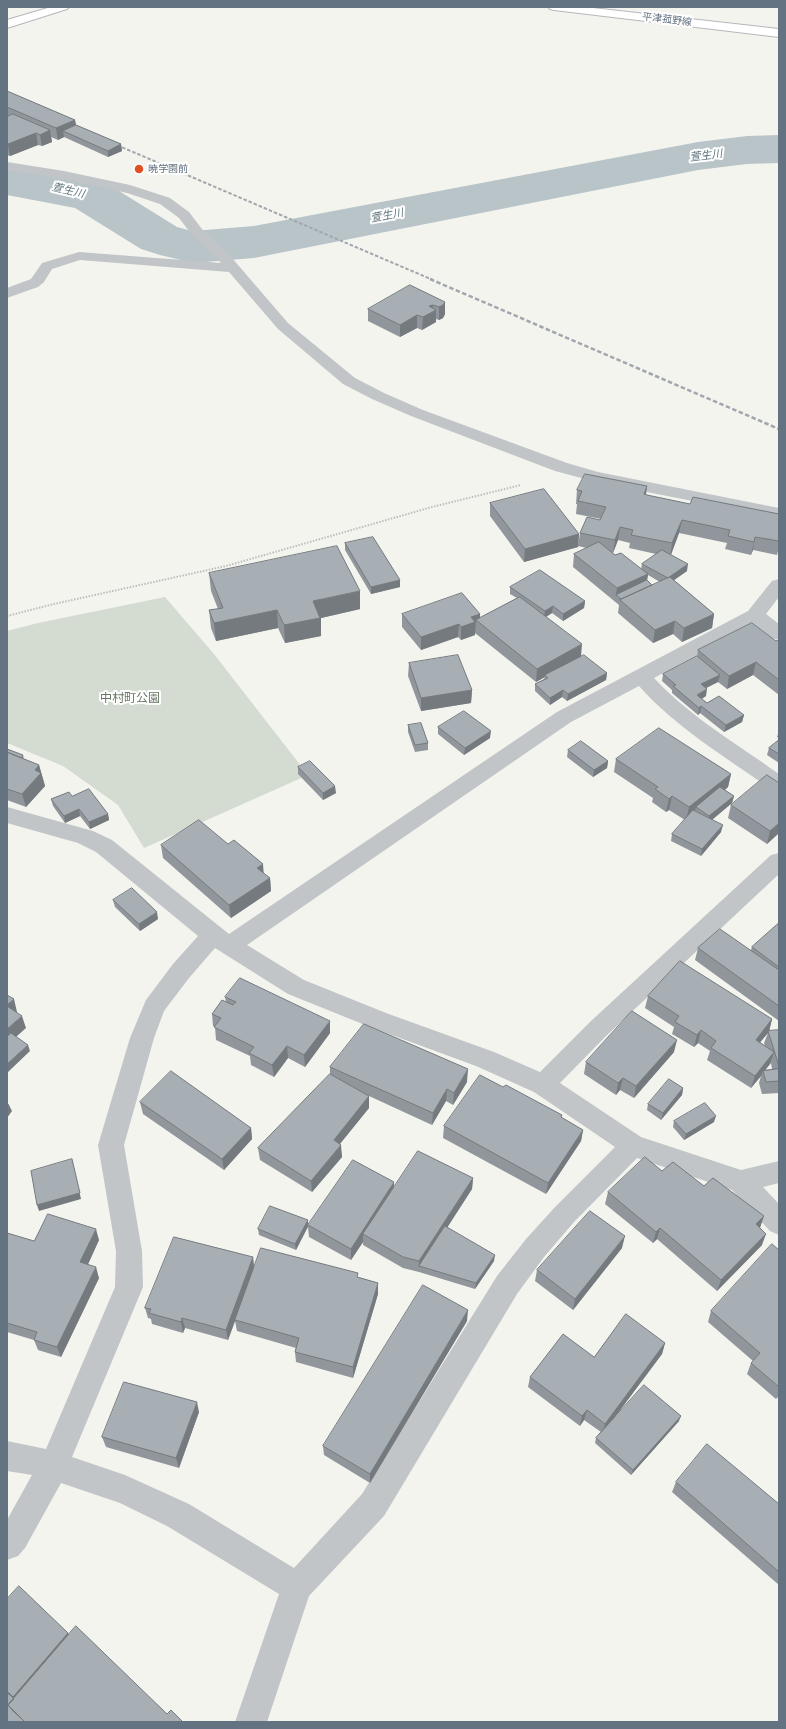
<!DOCTYPE html>
<meta charset="utf-8">
<style>
body{margin:0}
#map{position:relative;width:786px;height:1729px;overflow:hidden;background:#f4f4ef;font-family:"Space Grotesk",sans-serif}
canvas{display:block}
.frame{position:absolute;inset:0;border:8px solid #637381;pointer-events:none}
</style>
<div id="map">
<canvas width="786" height="1729"></canvas>
<div class="frame"></div>
</div>
<script>
const context = document.querySelector('canvas').getContext('2d');
context.lineJoin = 'round';
function fillPath(path, color) {
  context.fillStyle = color;
  context.fill(path, 'evenodd');
}
function trace(path, color, width, dash) {
  context.strokeStyle = color;
  context.lineWidth = width;
  context.lineCap = dash ? 'butt' : 'round';
  context.setLineDash(dash || []);
  context.stroke(path);
}
function label(font, color, halo, rows, align = 'center') {
  context.font = font + ' "Space Grotesk","Noto Sans JP",sans-serif';
  context.lineWidth = 4;
  context.setLineDash([]);
  context.textBaseline = 'middle';
  context.strokeStyle = halo;
  context.fillStyle = color;
  for (const [text, x, y, turn = 0] of rows) {
    context.save();
    context.translate(x, y);
    context.rotate((+turn || 0) * Math.PI / 180);
    context.textAlign = isNaN(turn) ? turn : align;
    if (halo) context.strokeText(text, 0, 0);
    context.fillText(text, 0, 0);
    context.restore();
  }
}
fillPath(new Path2D(`
 M165 597 214 654 308 775 144 848 118 805 63 766 7 743V631L38 623Z`), '#d4dbd1');
fillPath(new Path2D(`
 M779 135V163L747 164 698 170 254 258 193 263 160 255 141 249 75 208 7 195V165L68 175 111 186 177 227 188 230 193 231 254 226 698 142 747 136Z`), '#b9c4c9');
const secondary = new Path2D(`
 M51 7H69L67 9 7 28V20Z
 M548 7H584L779 29V37L554 10 550 9Z`);
trace(secondary, '#b4b8bc', 2);
trace(new Path2D(`
 M7 616 54 604 226 566 432 507 521 485`), '#bbbdbf', 2, [1.5, 1.5]);
fillPath(new Path2D(`
 M7 162 64 171 130 185 170 198 189 212 202 229 232 258 288 323 355 378 384 393 423 410 567 463 598 472 779 508V518L596 482 555 471 411 416 372 399 343 384 278 329 229 272 80 260 52 269 44 282 38 287 7 298V288L31 279 42 263 79 252 221 263 192 235 179 218 160 204 127 193 64 179 7 170Z
 M779 579V597L766 614 779 624V640L772 638 754 624 654 678C689 716 737 744 779 774V793L772 790C727 758 675 727 639 686L571 722 247 945 304 980 386 1013 494 1052 540 1072 591 1021 771 855 779 853V874L607 1035 560 1083 641 1137 741 1170 779 1161V1183L763 1187 779 1204V1235L770 1231 732 1190 637 1158 574 1222 544 1257 517 1294 384 1516 309 1596 267 1722H235L279 1594 167 1526 120 1503 61 1483 25 1548 18 1556 7 1560V1520L32 1475 7 1471V1441L46 1449 115 1287 116 1251 98 1145 130 1038 146 1000 173 964 198 936 96 852 78 843 7 823V807L93 831 112 840 229 934 557 712 748 611 772 581ZM215 948 288 994 370 1027 476 1066 534 1092 615 1147 556 1206 526 1239 497 1276 362 1494 294 1568 189 1504 125 1475 72 1457 143 1287 142 1251 124 1145 154 1038 164 1011 189 978Z`), '#c1c5c8');
fillPath(secondary, '#fff');
trace(new Path2D(`
 M112 143 433 280`), '#a2a7ad', 2, [3.5, 2]);
trace(new Path2D(`
 M430 279 779 429`), '#a2a7ad', 2.5, [4.5, 2.5]);
fillPath(new Path2D(`
 M7 91 75 120 76 125 121 144 122 151 108 157 64 137 58 140 51 137 52 142 42 146 38 145 10 156 7 155Z
 M445 302V314L443 318 439 320 436 319V322L422 330 417 328 400 337 368 321V309Z
 M647 486 646 495 690 504 779 514V547L777 555 753 550 751 555 725 549 727 543 679 533 671 555 687 571 674 580 714 614 712 628 682 642 673 634 653 643 618 613 619 605 573 567 574 554 587 548 578 546 580 533 601 519 576 514 577 504H576L577 490ZM618 540 630 543 629 548 656 554 642 564 641 569 615 555 611 553H613ZM648 575 660 582 652 585 647 580Z
 M490 503 579 534 578 547 524 562 490 516Z
 M345 543 400 587 371 594 345 550Z
 M209 573 360 609 321 618V636L285 643 278 628 216 641 211 628 209 610 218 609 211 591Z
 M510 587 585 601 584 608 563 621 552 613 546 617 581 657 607 673 606 680 567 701 562 697 550 705 535 691V684L544 679 545 677 536 682 475 633V629V635L461 640 458 637 421 650 402 627V614H480V618L517 598 510 594Z
 M779 640V695L753 675 727 689 718 682 706 688V696L702 699 707 703 744 715 742 722 724 732 700 713 698 715 672 693V690L662 681 663 674 697 656 698 650 776 641Z
 M409 663 472 690 471 703 421 711 408 676Z
 M408 725 428 743V750L415 752 408 732Z
 M438 727 490 738 464 755 438 734Z
 M779 731V738L777 737Z
 M779 740V763L767 755 769 748Z
 M7 749 23 755 24 759 39 765 45 786 26 807 7 800Z
 M568 750 608 761 607 768 593 777 567 757Z
 M616 759 731 774 728 787 725 790 734 796 732 803 712 820 721 832 701 856 671 841 672 834 685 820 669 810 666 812 652 802 653 798 614 772Z
 M298 767 336 793 323 800 298 774Z
 M72 796 108 814 109 820 90 829 80 816 65 823 53 806 51 799Z
 M731 805 779 833 767 844 728 818Z
 M161 845 264 874 270 878 271 891 231 918 163 858Z
 M113 900 158 919 140 931 115 907Z
 M779 923V1021L695 960 698 948 751 950 752 947Z
 M648 996 772 1019 769 1031 779 1030V1093L762 1094 759 1083 761 1076 751 1088 707 1060 710 1051 698 1043 694 1047 672 1034 674 1027 645 1008ZM768 1033 764 1043 765 1046 760 1042ZM771 1063 772 1069 765 1070 770 1064Z
 M225 997 330 1033 305 1067 288 1058 274 1077 251 1065 250 1056 216 1040 215 1027 213 1026 212 1014 226 1002Z
 M674 1052 634 1098 620 1090 616 1095 584 1074 586 1062Z
 M330 1067 467 1082 453 1105 446 1101 432 1125 369 1096V1108L340 1144 342 1157 312 1192 260 1160 258 1148 330 1074Z
 M503 1087 562 1115V1118L583 1130 581 1141 546 1194 443 1138 444 1126Z
 M683 1088 682 1095 661 1120 647 1110 648 1104Z
 M140 1102 251 1128 252 1139 224 1170 143 1114Z
 M674 1121 714 1122 684 1140 673 1127Z
 M662 1171 704 1186 759 1228 762 1245 717 1291 657 1239 653 1243 605 1204 608 1192Z
 M473 1178 472 1189 447 1227 494 1261 475 1289 419 1272 403 1268 363 1245V1242L351 1260 309 1237 308 1227 296 1250 259 1235 258 1229 308 1220V1225L394 1187Z
 M7 1233 34 1241 99 1240 88 1264 99 1278 61 1357 38 1350 34 1340 7 1332Z
 M622 1248 573 1310 535 1281 537 1270Z
 M779 1250V1396L776 1399 747 1374 751 1363 753 1361 708 1322 711 1311Z
 M253 1257 254 1267 358 1277 378 1283V1294L353 1378 296 1362 295 1352 296 1348 237 1331 235 1321 228 1340 185 1328 183 1333 152 1324 151 1319 148 1318 145 1308Z
 M467 1321 370 1483 324 1455 323 1446Z
 M665 1343 662 1354 615 1417 679 1421 631 1475 595 1443 596 1438 601 1432 584 1420 580 1426 528 1387 530 1377 594 1357Z
 M199 1412 179 1468 106 1447 102 1437Z
 M676 1482 779 1504V1585L672 1492Z
 M7 1599 68 1633 69 1635 167 1714 183 1722H7L9 1695 7 1693Z`), '#90969b');
fillPath(new Path2D(`
 M75 120 77 131H63L64 137 58 140 56 128Z
 M50 130 52 142 42 146 40 135Z
 M36 133 38 145 10 156 8 144Z
 M121 144 122 151 108 157V151Z
 M445 302V314L443 318 439 320V307Z
 M433 305 432 312 436 310V322L422 330 423 317 429 306Z
 M417 315V328L400 337V325Z
 M647 486 645 499 644 494Z
 M682 520 679 533 670 557 672 543Z
 M620 527 618 540 613 553 615 540Z
 M579 534 578 547 524 562 525 549Z
 M755 537 753 550 751 555 754 542Z
 M688 564 687 571 667 585 668 578Z
 M648 574 646 587 616 595 617 588Z
 M400 580V587L371 594V587Z
 M360 591V609L321 618V636L285 643 284 625 313 601Z
 M585 601 584 608 563 621V614Z
 M553 606 552 613 544 618 545 611Z
 M277 610 278 628 216 641 214 623Z
 M480 614V623L476 620 475 635 461 640V627L471 617Z
 M714 614 712 628 682 642 684 628Z
 M675 621 673 634 653 643 655 630Z
 M459 624 458 637 421 650V637Z
 M582 644 581 657 545 675V677L536 682 537 669Z
 M756 662 753 675 727 689 729 676Z
 M607 673 606 680 567 701 568 694Z
 M720 675 718 682 700 691 701 684Z
 M707 689 706 696 695 702 697 695Z
 M472 690 471 703 421 711V698Z
 M563 690 562 697 550 705V698Z
 M701 706 700 713 698 715 699 708Z
 M744 715 742 722 724 732 726 725Z
 M491 731 490 738 464 755 465 748Z
 M608 761 607 768 593 777 594 770Z
 M39 765 45 786 26 807 22 794 35 770Z
 M731 774 728 787 700 810 696 807 694 814 686 820 689 807Z
 M335 786 336 793 323 800V793Z
 M672 796 669 810 666 812 669 799Z
 M734 796 732 803 708 823 709 816Z
 M79 809 80 816 65 823 64 816Z
 M108 814 109 820 90 829 89 822Z
 M779 823V833L767 844 770 831Z
 M723 825 721 832 701 856 702 849Z
 M263 864 264 877 257 868Z
 M270 878 271 891 231 918 229 905Z
 M157 912 158 919 140 931 139 924Z
 M14 999 17 1012 11 1018 7 1005Z
 M22 1016 26 1028 7 1045V1029Z
 M772 1019 769 1032 768 1031V1033L752 1052 756 1040Z
 M330 1021V1033L305 1067 304 1055Z
 M701 1030 698 1043 694 1047 697 1035Z
 M677 1040 674 1052 634 1098 636 1086Z
 M28 1045 30 1051 7 1073V1064Z
 M287 1046 288 1058 274 1077 272 1065Z
 M774 1052 770 1064 763 1073V1071L761 1076 751 1088 755 1076Z
 M468 1069 467 1082 453 1105 454 1093Z
 M623 1078 620 1090 616 1095 618 1083Z
 M683 1088 682 1095 661 1120 663 1113Z
 M447 1089 446 1101 432 1125 433 1113Z
 M369 1096V1108L334 1151V1140Z
 M9 1105 12 1111 7 1118V1108Z
 M716 1116 714 1122 684 1140 686 1134Z
 M251 1128 252 1139 224 1170 222 1159Z
 M583 1130 581 1141 546 1194 548 1183Z
 M341 1145 342 1157 312 1192 311 1181Z
 M72 1159 81 1199 39 1211 37 1205Z
 M473 1178 472 1189 422 1267 419 1266V1272V1261Z
 M394 1182V1194L363 1234V1242L351 1260V1249Z
 M764 1216 760 1228 756 1224Z
 M308 1220V1226L296 1250 295 1244Z
 M660 1228 657 1239 653 1243 656 1232Z
 M96 1229 99 1240 84 1273 80 1262Z
 M766 1234 762 1245 717 1291 721 1280Z
 M625 1236 622 1248 573 1310 575 1299Z
 M495 1255 494 1261 475 1289 476 1283Z
 M253 1257 254 1268 235 1320V1321L228 1340 226 1330Z
 M96 1267 99 1278 61 1357 57 1347Z
 M378 1283V1294L353 1378V1367Z
 M468 1310 467 1321 370 1483V1474Z
 M182 1318 185 1328 183 1333 181 1322Z
 M665 1343 662 1354 603 1433 605 1424Z
 M197 1402 199 1412 179 1468 176 1458Z
 M587 1410 584 1420 580 1426 582 1416Z
 M681 1416 679 1421 631 1475 633 1470Z
 M68 1633 72 1641 18 1704 13 1697Z`), '#757a7e');
const building = new Path2D(`
 M7 91 75 120 56 128 7 107Z
 M13 114 50 130 40 135 36 133 8 144H7V117Z
 M76 125 121 144 108 151 63 131Z
 M410 285 445 302 443 305 439 307 433 305 429 306 436 310 423 317 417 315 400 325 368 309Z
 M585 474 647 486 644 494 647 495 690 504 693 497 779 514V541L755 537 754 542 728 536 730 530 682 520 672 543 631 535 633 530 620 527 615 540 580 533 587 517 600 520 606 507 578 501 582 491 577 490Z
 M544 489 579 534 525 549 490 503Z
 M373 537 400 580 371 587 345 543Z
 M599 542 615 555 621 553 648 574 617 588 574 554Z
 M337 546 360 591 313 601 320 618 284 625 277 610 214 623 209 610 223 608 209 573Z
 M662 550 688 564 668 578 642 564Z
 M540 570 585 601 563 614 553 606 545 611 510 587Z
 M670 577 714 614 684 628 675 621 655 630 620 600Z
 M647 580 652 585 621 599 616 595Z
 M462 593 480 614 471 617 475 622 461 627 459 624 421 637 402 614Z
 M520 597 582 644 537 669 476 620Z
 M752 623 776 641 779 640V680L756 662 729 676 698 650Z
 M458 655 472 690 421 698 409 663Z
 M584 655 607 673 568 694 563 690 550 698 535 684 548 678 545 675Z
 M697 656 720 675 701 684 707 689 697 695 707 703 719 696 744 715 726 725 701 706 699 708 673 686 676 685 663 674Z
 M464 711 491 731 465 748 438 727Z
 M421 723 428 743 415 745 408 725Z
 M659 728 731 774 689 807 672 796 669 799 655 789 658 787 616 759Z
 M779 740V754L769 748Z
 M581 741 608 761 594 770 568 750Z
 M7 749 23 755 21 758 7 752Z
 M7 752 39 765 35 770 41 773 22 794 7 789Z
 M310 761 335 786 323 793 298 767Z
 M767 775 779 783V823L770 831 731 805Z
 M720 787 734 796 709 816 696 807Z
 M89 789 108 814 89 822 79 809 64 816 51 799 69 792 72 796Z
 M693 810 723 825 702 849 672 834Z
 M199 820 228 844 234 840 263 864 257 868 270 878 229 905 161 845Z
 M132 888 157 912 139 924 113 900Z
 M779 923V967L752 947Z
 M720 929 779 970V1006L698 948Z
 M680 961 772 1019 756 1040 774 1052 755 1076 711 1048 716 1041 701 1030 697 1035 675 1022 679 1016 648 996Z
 M240 978 330 1021 304 1055 287 1046 272 1065 249 1053 254 1047 214 1027 221 1018 212 1014 222 1000 233 1005 236 1002 225 997Z
 M7 995 14 999 7 1005Z
 M7 1006 22 1016 7 1029Z
 M632 1011 677 1040 636 1086 623 1078 618 1083 586 1062Z
 M364 1024 468 1069 454 1093 447 1089 433 1113 330 1067Z
 M779 1030V1066L768 1031Z
 M11 1033 28 1045 7 1064V1037Z
 M779 1069V1081L766 1082 763 1071Z
 M171 1071 251 1128 222 1159 140 1102Z
 M330 1074 369 1096 334 1140 341 1145 311 1181 258 1148Z
 M480 1075 503 1087 506 1085 562 1115 561 1117 583 1130 548 1183 444 1126Z
 M669 1079 683 1088 663 1113 648 1104Z
 M705 1103 716 1116 686 1134 674 1121Z
 M7 1104 9 1105 7 1108Z
 M418 1151 473 1178 419 1261 403 1257 363 1234Z
 M645 1157 662 1171 673 1162 704 1186 713 1178 764 1216 756 1224 766 1234 721 1280 660 1228 656 1232 608 1192Z
 M72 1159 80 1193 37 1205 31 1171Z
 M353 1160 394 1182 351 1249 308 1225Z
 M270 1206 308 1220 295 1244 258 1229Z
 M590 1211 625 1236 575 1299 537 1270Z
 M48 1214 96 1229 80 1262 96 1267 57 1347 34 1340 37 1332 7 1323V1233L34 1241Z
 M445 1226 495 1255 476 1283 419 1266Z
 M174 1237 253 1257 226 1330 182 1318 181 1322 149 1313 151 1309 145 1308Z
 M772 1244 779 1250V1387L751 1363 760 1353 711 1311Z
 M261 1248 358 1273 357 1277 378 1283 353 1367 295 1352 299 1338 235 1320Z
 M423 1285 468 1310 370 1474 323 1446Z
 M626 1314 665 1343 605 1424 587 1410 582 1416 530 1377 563 1334 594 1357Z
 M124 1382 197 1402 176 1458 102 1437Z
 M644 1385 681 1416 633 1470 596 1438Z
 M707 1444 779 1504V1572L676 1482Z
 M19 1586 68 1633 13 1697 7 1691V1599Z
 M76 1626 167 1714 171 1710 183 1722H25L8 1705Z
 M9 1694 14 1699 8 1705 13 1711 25 1722H7V1697Z`);
fillPath(building, '#a7afb4');
trace(building, '#757a7e', 1);
for (const [x, y, r, color] of [
 [139,169,5,"#e14f22"]
]) {
  const dot = new Path2D();
  dot.arc(x, y, r, 0, 2 * Math.PI);
  context.fillStyle = color;
  context.fill(dot);
  trace(dot, '#fff', 1.5);
}
label('10px', '#637381', '#fff', [
 ["平津菰野線",667,20,7]
]);
label('10px', '#637381', '#fff', [
 ["暁学園前",148,169]
], 'left');
label('italic 11px', '#5f767f', '#fff', [
 ["萱生川",706,156,-7],
 ["萱生川",68,191,13],
 ["萱生川",387,216,-11]
]);
label('12px', '#667862', '#fff', [
 ["中村町公園",130,699]
]);
</script>
